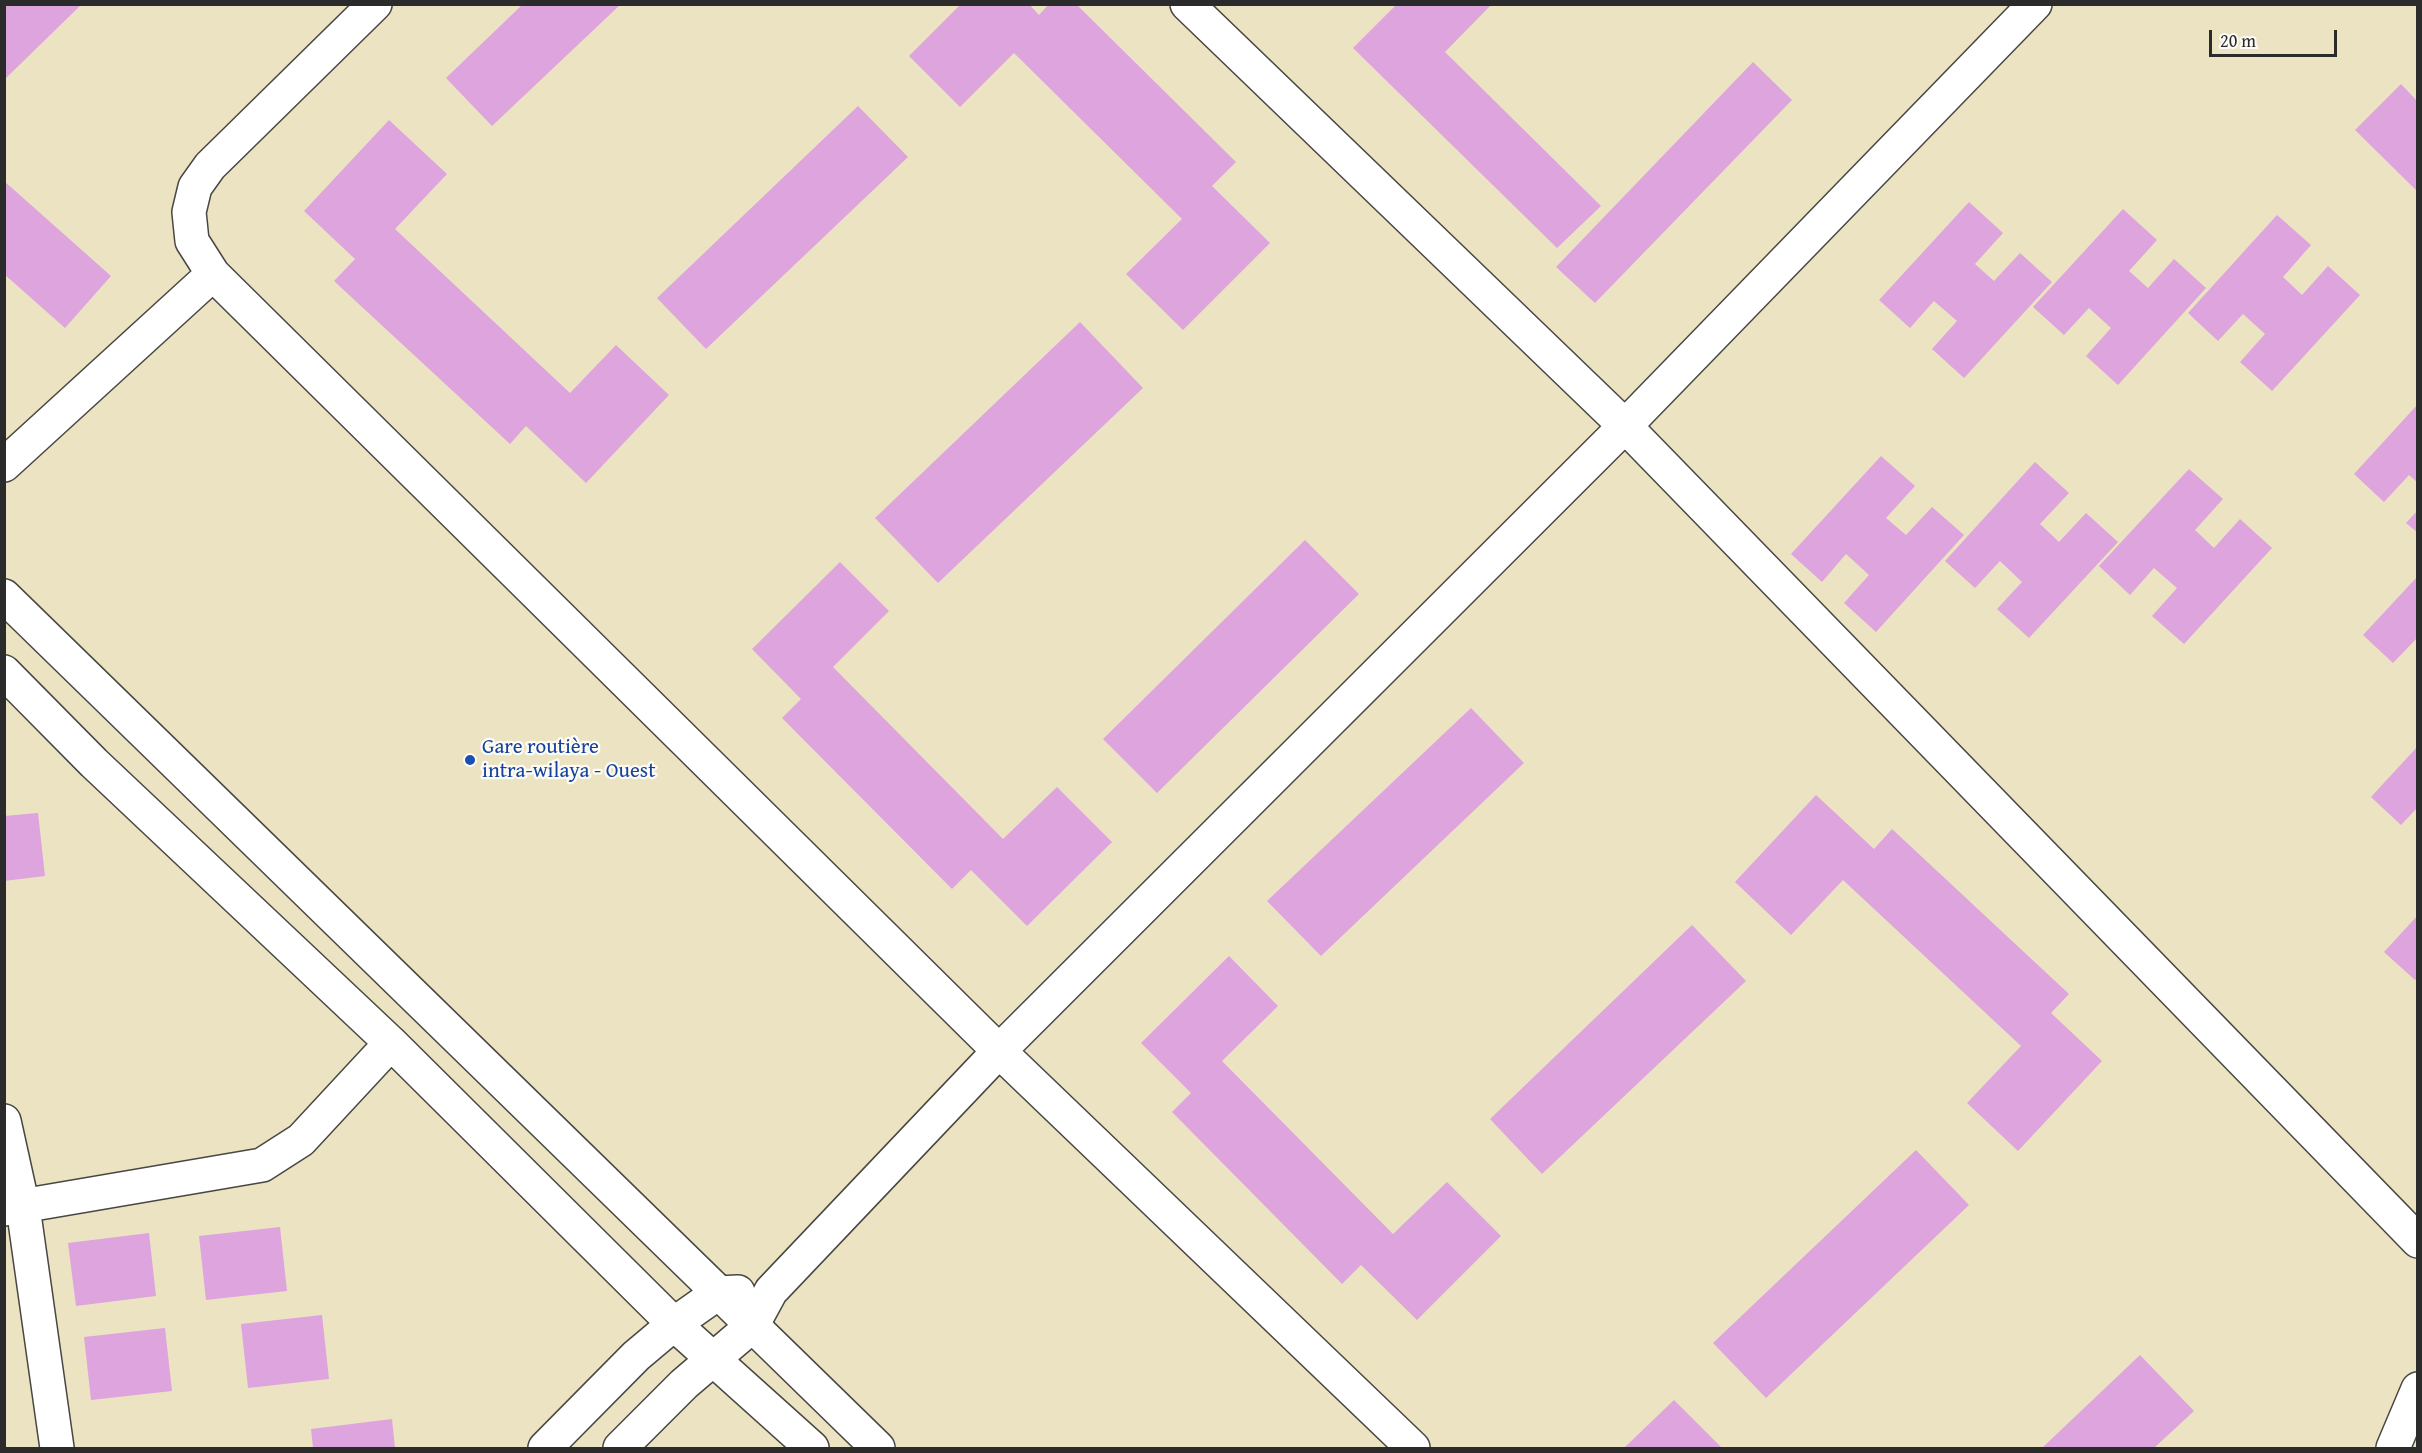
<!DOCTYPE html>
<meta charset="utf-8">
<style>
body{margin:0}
#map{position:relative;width:2422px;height:1453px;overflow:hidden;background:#ece3c3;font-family:"Gentium Book Plus",serif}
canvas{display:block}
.frame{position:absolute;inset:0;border:6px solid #2b2b2b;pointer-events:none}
.scale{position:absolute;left:2209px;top:30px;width:128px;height:27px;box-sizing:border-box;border:3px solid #2b2b2b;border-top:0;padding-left:8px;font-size:18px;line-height:21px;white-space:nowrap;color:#2b2b2b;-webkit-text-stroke:4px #fdfcf7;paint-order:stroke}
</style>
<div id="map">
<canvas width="2422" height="1453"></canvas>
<div class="frame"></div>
<div class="scale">20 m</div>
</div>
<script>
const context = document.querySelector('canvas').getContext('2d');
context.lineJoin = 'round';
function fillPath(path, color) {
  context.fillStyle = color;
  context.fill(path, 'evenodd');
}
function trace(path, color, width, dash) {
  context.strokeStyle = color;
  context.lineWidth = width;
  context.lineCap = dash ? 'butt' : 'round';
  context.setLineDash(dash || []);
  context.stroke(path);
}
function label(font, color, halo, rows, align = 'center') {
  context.font = font + ' "Gentium Book Plus",serif';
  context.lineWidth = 4.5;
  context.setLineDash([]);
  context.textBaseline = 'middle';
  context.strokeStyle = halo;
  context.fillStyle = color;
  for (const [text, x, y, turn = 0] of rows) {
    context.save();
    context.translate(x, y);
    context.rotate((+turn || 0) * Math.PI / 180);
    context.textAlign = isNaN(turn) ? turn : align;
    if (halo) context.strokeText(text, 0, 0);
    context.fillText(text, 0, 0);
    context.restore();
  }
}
fillPath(new Path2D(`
 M5 4H82L5 79Z
 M523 4H621L492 126 446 78Z
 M961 4H1029L1039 15 1049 4H1076L1236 162 1212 186 1270 243 1183 330 1126 274 1182 219 1014 53 960 107 909 56Z
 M1397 4H1492L1445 52 1601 206 1557 248 1353 48Z
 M1753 62 1792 100 1595 303 1556 267Z
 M2401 84 2418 102V192L2355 130Z
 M858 106 908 157 706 349 657 298Z
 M389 120 447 174 395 229 570 393 616 345 669 395 586 483 526 426 510 444 334 281 355 259 304 211Z
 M4 181 111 276 65 328 4 274Z
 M1969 202 2003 233 1975 264 1994 281 2020 253 2052 282 1964 378 1932 349 1957 321 1934 301 1910 328 1879 300Z
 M2123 209 2157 240 2129 271 2148 288 2174 259 2206 288 2118 385 2086 356 2111 328 2089 308 2064 335 2033 307Z
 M2277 215 2311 245 2283 277 2302 295 2328 266 2360 295 2272 391 2240 362 2265 334 2243 314 2218 341 2188 313Z
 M1080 322 1143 388 938 583 875 518Z
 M2418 404V483L2409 475 2384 502 2354 474Z
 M1881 456 1915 486 1886 518 1906 535 1932 507 1964 535 1876 632 1844 603 1869 575 1846 554 1822 582 1791 554Z
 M2035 462 2069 493 2040 524 2059 542 2086 513 2118 542 2029 638 1997 609 2022 582 2000 561 1975 588 1945 561Z
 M2189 469 2223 499 2195 530 2214 548 2240 519 2272 548 2184 644 2152 616 2177 588 2154 568 2130 595 2099 566Z
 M2418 510V533L2406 523Z
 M1305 540 1359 594 1157 793 1103 739Z
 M840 562 889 611 833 667 1003 839 1057 787 1112 842 1027 926 971 870 952 889 782 718 801 699 752 649Z
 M2418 576V637L2393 663 2363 635Z
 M1471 708 1524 763 1321 956 1267 901Z
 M2418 746V807L2401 825 2371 797Z
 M1816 795 1874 849 1892 829 2069 994 2051 1013 2102 1061 2018 1151 1967 1103 2021 1046 1843 880 1791 935 1735 882Z
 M38 813 45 876 4 881V816Z
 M2418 915V977L2415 980 2384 952Z
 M1692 925 1746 981 1542 1174 1490 1119Z
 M1229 956 1278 1006 1222 1061 1393 1234 1447 1182 1501 1236 1417 1320 1361 1265 1342 1284 1172 1112 1191 1093 1141 1043Z
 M1916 1150 1969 1205 1766 1398 1713 1343Z
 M280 1227 287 1291 206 1300 199 1236Z
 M149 1233 156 1296 76 1306 68 1243Z
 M322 1315 329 1379 248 1388 241 1324Z
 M165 1328 172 1391 91 1400 84 1337Z
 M2140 1355 2194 1411 2154 1448H2042Z
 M1674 1400 1722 1448H1624Z
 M392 1419 395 1448H313L311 1429Z`), '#dda4de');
const minor = new Path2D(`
 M375 4 210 166 195 187 189 212 192 241 213 274 999 1051 1413 1448
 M1187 4 1625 426 2418 1241
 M4 465 213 274
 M4 596 878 1448
 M4 672 94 763 391 1043 674 1324 812 1448
 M4 1121 23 1207 57 1448
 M4 1209 262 1165 301 1140 391 1043
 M545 1448 636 1356 674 1324 718 1293 738 1292
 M620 1448 684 1384 752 1326 771 1291 999 1051 1625 426 2035 4
 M2393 1448 2418 1389`);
trace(minor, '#484742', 36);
trace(minor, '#fff', 33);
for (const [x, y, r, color] of [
 [470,760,6,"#1a4fb4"]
]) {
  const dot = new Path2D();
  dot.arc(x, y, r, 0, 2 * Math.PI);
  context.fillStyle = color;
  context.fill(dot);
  trace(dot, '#fdfcf7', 2);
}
label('21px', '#164399', '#fdfcf7', [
 ["Gare routière",482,748],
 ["intra-wilaya - Ouest",482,772]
], 'left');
</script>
